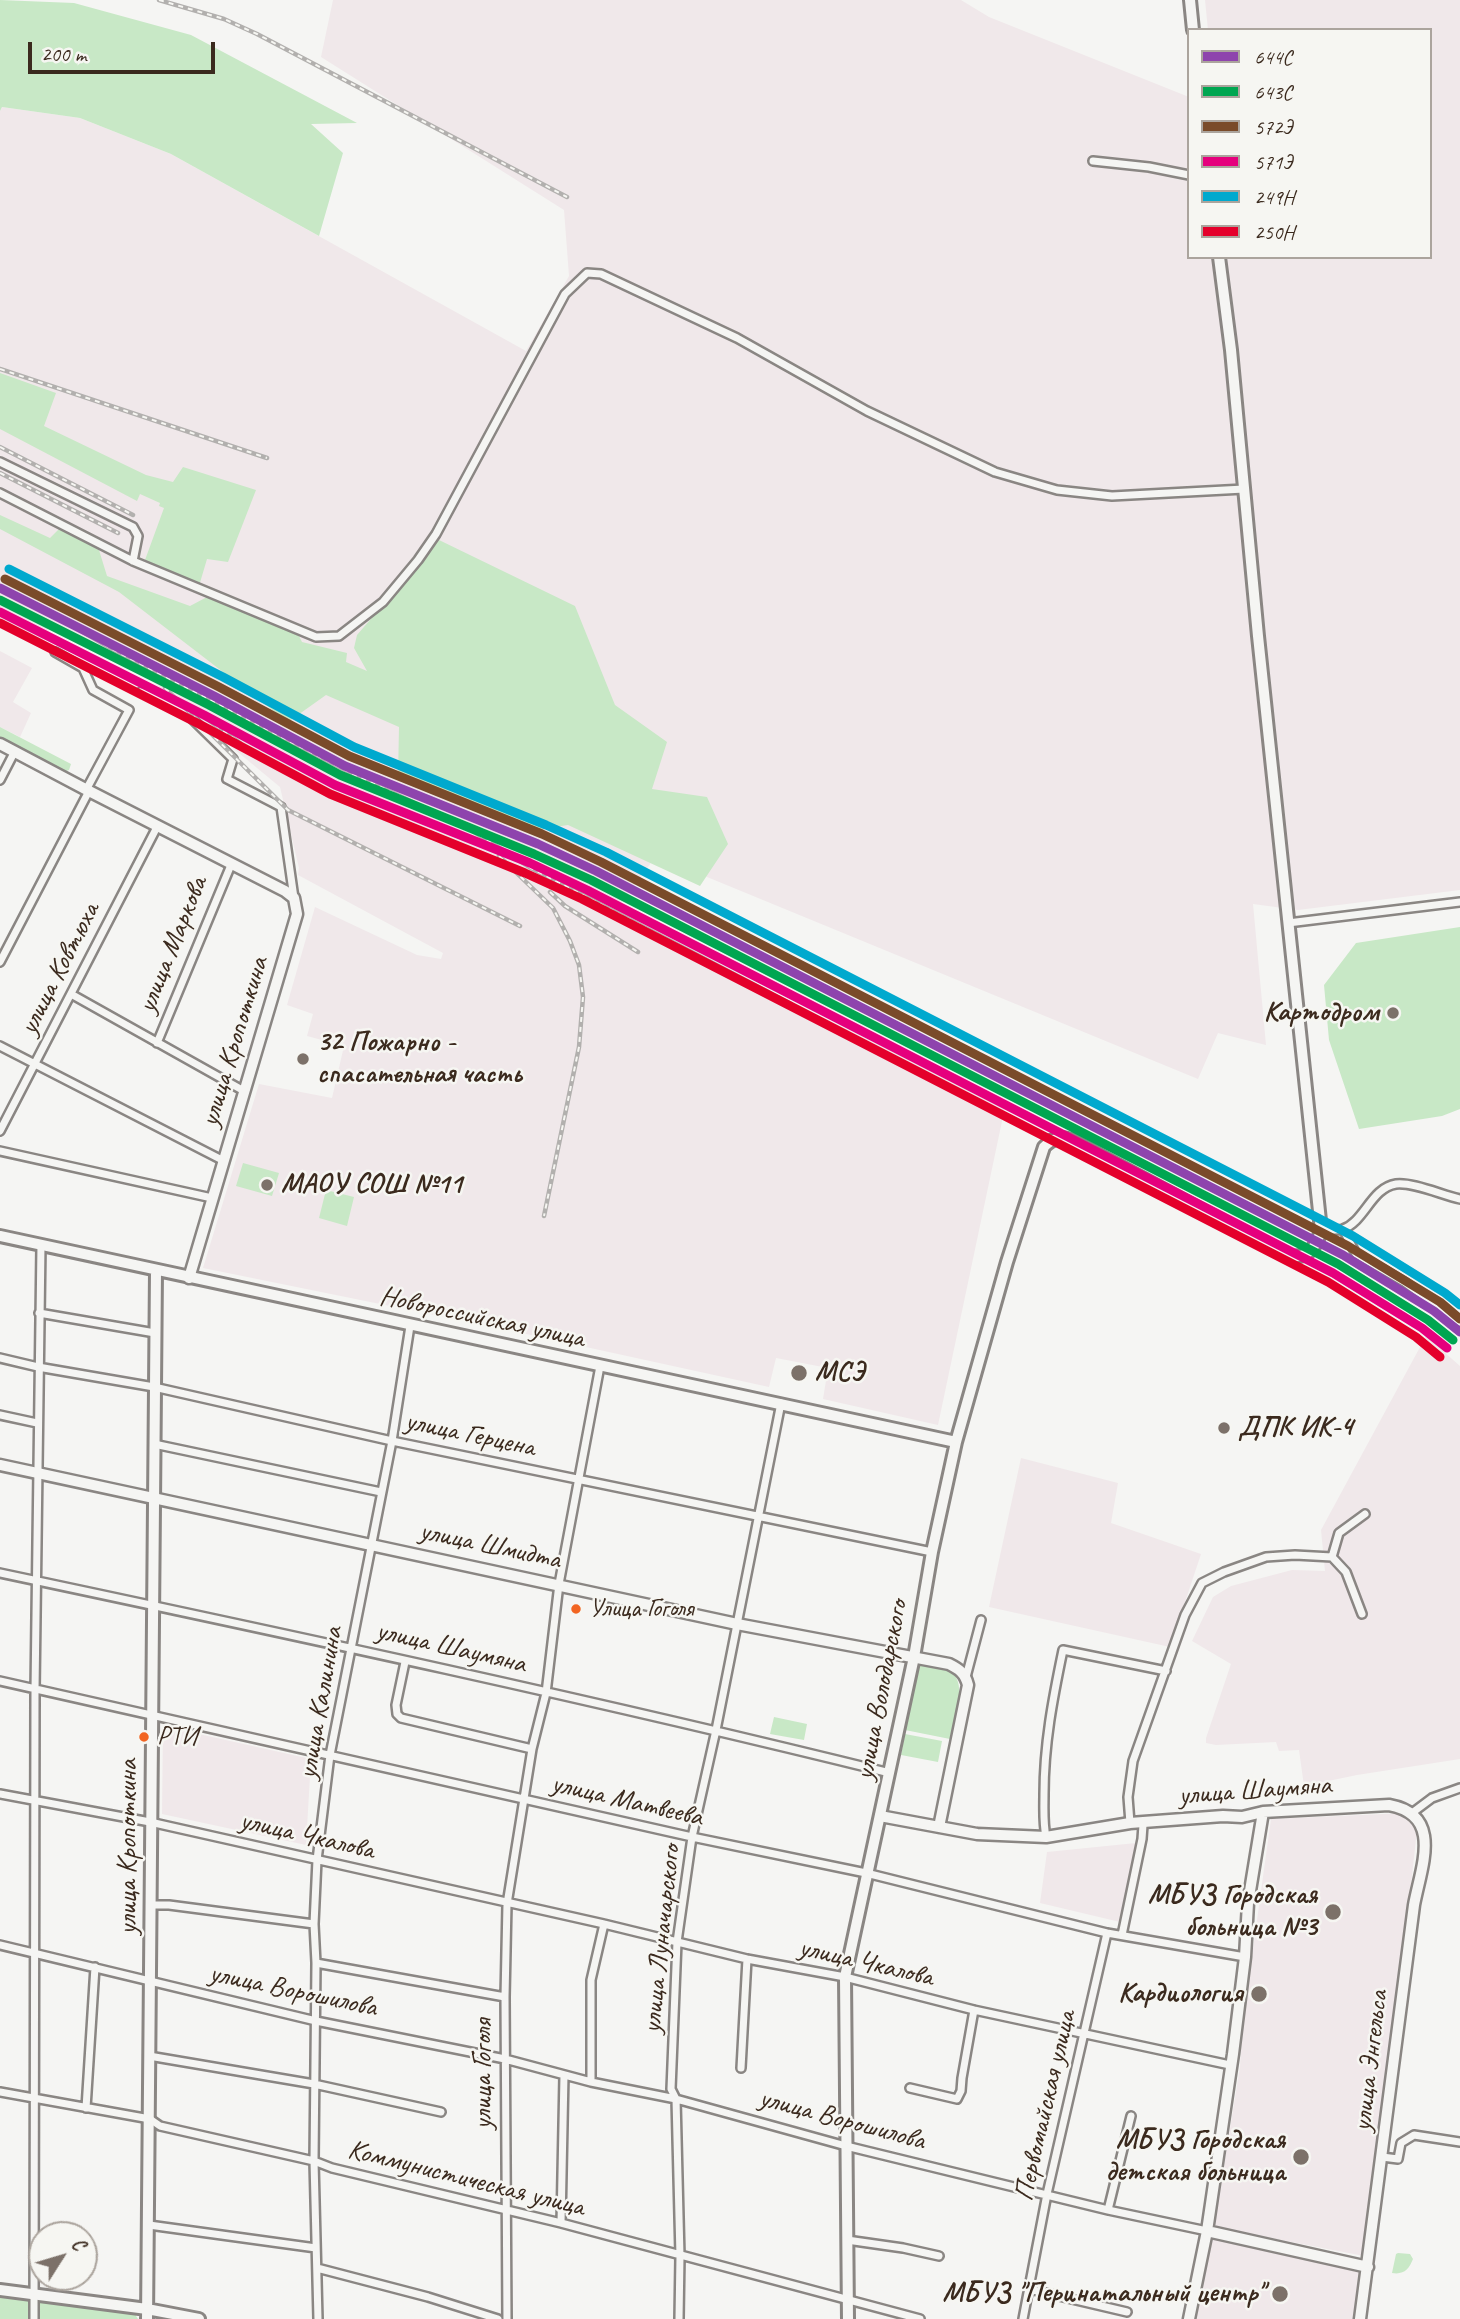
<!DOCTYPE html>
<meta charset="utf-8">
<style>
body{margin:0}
#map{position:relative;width:1460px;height:2319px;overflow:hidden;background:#f5f5f3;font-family:Caveat,sans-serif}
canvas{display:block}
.legend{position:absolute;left:1187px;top:28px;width:245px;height:231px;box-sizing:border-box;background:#f6f6f2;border:2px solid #aba49d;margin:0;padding:9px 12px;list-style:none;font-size:21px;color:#3b2a1e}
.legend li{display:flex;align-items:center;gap:14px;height:35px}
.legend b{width:35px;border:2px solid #aba49d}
.north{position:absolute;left:28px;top:2221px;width:70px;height:70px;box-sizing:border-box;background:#f6f6f2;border:2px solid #aba49d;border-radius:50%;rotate:53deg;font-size:19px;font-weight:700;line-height:28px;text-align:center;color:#3b2a1e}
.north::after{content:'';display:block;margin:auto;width:24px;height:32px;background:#7c7169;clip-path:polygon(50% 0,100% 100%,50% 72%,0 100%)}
.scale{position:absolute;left:28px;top:42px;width:187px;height:32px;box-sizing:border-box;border:4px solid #3b2a1e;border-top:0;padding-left:9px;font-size:21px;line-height:24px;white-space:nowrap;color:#3b2a1e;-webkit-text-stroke:5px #f6f6f2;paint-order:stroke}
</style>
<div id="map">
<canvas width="1460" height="2319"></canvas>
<ul class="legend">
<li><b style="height:9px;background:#8e44ad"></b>644С</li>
<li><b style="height:9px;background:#00a651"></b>643С</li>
<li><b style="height:9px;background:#7a4b2a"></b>572Э</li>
<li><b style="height:9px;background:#e5007d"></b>571Э</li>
<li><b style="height:9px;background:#00a9ce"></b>249Н</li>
<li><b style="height:9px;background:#e4002b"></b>250Н</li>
</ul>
<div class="north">С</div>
<div class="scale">200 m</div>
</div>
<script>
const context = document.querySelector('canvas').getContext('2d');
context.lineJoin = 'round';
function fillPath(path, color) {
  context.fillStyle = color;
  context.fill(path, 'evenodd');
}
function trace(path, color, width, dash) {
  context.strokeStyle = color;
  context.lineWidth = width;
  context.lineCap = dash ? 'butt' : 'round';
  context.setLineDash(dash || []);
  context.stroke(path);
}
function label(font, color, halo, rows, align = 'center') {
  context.font = font + ' Caveat,sans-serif';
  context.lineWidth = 5;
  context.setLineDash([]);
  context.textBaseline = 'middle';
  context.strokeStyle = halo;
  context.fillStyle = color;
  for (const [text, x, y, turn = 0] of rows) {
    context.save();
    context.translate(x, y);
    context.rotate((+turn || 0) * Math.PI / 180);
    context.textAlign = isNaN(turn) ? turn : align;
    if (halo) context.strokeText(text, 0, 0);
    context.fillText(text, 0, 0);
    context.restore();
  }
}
fillPath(new Path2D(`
 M333 0H961L989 17 1189 97V257H1430V30H1208L1205 0H1460V890L1298 910 1253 904 1266 1045 1218 1033 1198 1079 656 856 620 905V910L796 1004 1005 1107 938 1425 823 1399 828 1368 776 1358 769 1387 508 1330 203 1268 259 1084 332 1098 344 1046 307 1036 313 1014 287 1005 315 907 417 955 441 959 443 953 298 875 299 868 280 787 141 672 52 622 42 640 0 618V111L2 107 80 118 171 154 526 351 569 276 564 210 321 57Z
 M0 651 32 668 13 702 31 713 20 737 0 727Z
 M1426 1336 1460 1366V1759L1357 1775 1304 1786 1299 1750 1279 1751 1276 1742 1216 1745 1206 1743V1738L1231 1664 1192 1641 1213 1597 1231 1586 1292 1570 1325 1571 1321 1530Z
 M1021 1458 1118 1483 1111 1523 1201 1554 1170 1647 989 1607Z
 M163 1726 311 1759 306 1845 162 1814Z
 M1406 1813 1418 1821 1398 2003 1385 2086 1364 2256 1214 2227 1240 2067 1242 2028 1271 1819Z
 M1136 1843 1120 1922 1040 1903 1047 1852Z
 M1213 2236 1362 2269 1355 2319H1196Z`), '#f0e8ea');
fillPath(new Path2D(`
 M0 0 74 3 191 35 357 123 311 124 343 153 319 236 171 154 80 118 2 107 0 111Z
 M0 373 56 393 44 426 146 475 173 482 183 467 256 490 228 562 207 559 199 586 145 560 164 508 159 506 160 503 140 494 137 501 0 429Z
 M0 515 50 538 60 528 99 550 107 576 190 606 207 597 298 634 302 642 347 653 346 662 367 671 354 648 357 635 439 540 575 606 615 705 667 742 652 789 707 797 728 844 700 886 568 825 534 830 398 777 399 727 326 695 288 722 119 592 0 529Z
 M0 727 71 764 69 770 64 772 0 740Z
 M1460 927V1109L1442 1116 1359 1129 1329 1040 1324 985 1356 943Z
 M243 1163 279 1173 272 1196 236 1186Z
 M326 1190 354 1197 347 1226 319 1218Z
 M918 1662C927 1664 938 1664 946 1668 971 1680 954 1718 950 1739L905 1730Z
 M774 1717 807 1724 804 1740 770 1734Z
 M905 1734 942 1741 938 1762 901 1755Z
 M1398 2253 1410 2254 1413 2259C1409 2269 1404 2275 1392 2273L1396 2254Z
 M0 2295 131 2308 138 2319H0Z`), '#c8e8c6');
const street = new Path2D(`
 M1093 161 1149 167 1189 175
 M0 462 133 527 138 536 133 561
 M0 493 133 561 316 637 339 636 383 602 418 560 436 534 565 294 587 273 601 274 737 338 867 411 995 472 1057 490 1112 496 1244 489
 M55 652 83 668 93 690 129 710 86 790
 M141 692 183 710 233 759 227 779 281 807 294 898
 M0 780 15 751
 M1288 923 1460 902
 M0 962 89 791
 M71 994 244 1091
 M157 1043 231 865
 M0 1046 224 1161
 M0 1131 157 827
 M0 1151 212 1198
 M1343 1229 1356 1254 1404 1282 1460 1322
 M1321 1230C1328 1230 1336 1231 1343 1229 1365 1221 1371 1188 1396 1184 1413 1182 1442 1195 1460 1199
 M39 1313 155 1333
 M0 1358 38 1367 154 1387 392 1441 932 1552
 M0 1415 37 1423
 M154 1444 381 1492
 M1332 1557 1339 1533 1365 1514
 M0 1573C297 1636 595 1700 890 1773
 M405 1662 396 1705 397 1714 401 1718 532 1749
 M966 1677 981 1620
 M0 1681 692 1837 866 1873 1107 1933 1245 1957
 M0 1794 150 1822 604 1924 747 1959 845 1977 974 2010 1230 2065
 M1412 1813 1432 1798 1460 1788
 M1130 1823 1128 1797 1133 1761 1185 1615 1202 1583 1224 1572 1266 1557 1295 1555 1332 1557 1346 1572 1362 1614
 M1046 1837C1043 1822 1044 1809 1044 1794 1044 1744 1053 1698 1063 1650L1166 1671
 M152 1905H169L314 1924
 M1122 1935 1142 1839 1143 1825
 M0 1945 316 2021 505 2059 591 2082 676 2099 846 2146 1108 2210 1207 2231
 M316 1963 505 1997
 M149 2056 314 2084 441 2112
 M741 2068 747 1959
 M591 2082V1980L604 1924
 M910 2088 957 2099 961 2091 962 2078 974 2010
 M0 2092 150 2119 160 2126 314 2161 332 2168 561 2223 920 2319
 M86 2108 95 1967
 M1382 2157 1398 2159 1401 2143 1414 2135 1460 2142
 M1108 2210 1131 2116
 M561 2223 564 2075
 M149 2225 316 2248
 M847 2240 903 2248 939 2256
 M317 2268 428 2297 498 2319
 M1029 2289 1127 2312
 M34 2319 35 1690 41 1245
 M318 2319 314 2161 316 1963 314 1924 317 1860 330 1755 392 1441 410 1326
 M507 2319 505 1997 507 1904 532 1749 546 1693 559 1584 600 1366
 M679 2319 680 2256 676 2099 671 2089 677 1942 692 1837 716 1730 781 1403
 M1023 2319 1047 2194 1107 1933`);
const secondary = new Path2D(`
 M0 744 89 791 285 891 294 898 297 914 189 1278
 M0 1465 737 1624 949 1664C959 1669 965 1673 968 1685L939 1827
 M880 1816 977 1834 1046 1837 1130 1823 1223 1816 1242 1817 1263 1812 1389 1805C1444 1815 1421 1867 1414 1905L1360 2319
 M1207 2231 1368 2267
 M1189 2319 1207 2231 1233 2054 1245 1957 1248 1903 1263 1812`);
const primary = new Path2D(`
 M1190 0 1193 30
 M0 1236 956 1442
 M0 2290 147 2309 199 2319
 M147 2319 156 1271
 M848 2319 845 1977 914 1657 932 1552 956 1442 1007 1262 1044 1147C1053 1137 1062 1136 1073 1141L1288 1256C1308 1259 1316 1248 1321 1230L1258 636 1231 350 1219 257`);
trace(street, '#8a8683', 12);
trace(secondary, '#8a8683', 15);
trace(primary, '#8a8683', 16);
trace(street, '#f5f5f3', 7);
trace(secondary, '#f5f5f3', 10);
trace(primary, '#f5f5f3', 10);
const rail = new Path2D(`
 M159 0 224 19 257 34 567 197
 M0 369 267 458
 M0 447 133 515
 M0 473 118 533
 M61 619 112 649 351 773 468 828 531 868 791 1004
 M165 688 288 810 520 926
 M207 719 240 743
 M499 856 553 908 570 941 579 965 583 997 579 1047 544 1216
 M550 892 565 906 638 952`);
trace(rail, '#b2b0ae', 4.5);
trace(rail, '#f6f6f2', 2, [5]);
trace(new Path2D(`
 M0 588 214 696 345 766 538 844 596 871 1343 1255 1434 1311 1460 1332`), '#8e44ad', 9);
trace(new Path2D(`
 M0 600 209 705 340 775 534 854 591 880 1338 1264 1428 1320 1453 1340`), '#00a651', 9);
trace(new Path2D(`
 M5 579 219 687 349 756 542 834 601 862 1348 1246 1440 1302 1460 1319`), '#7a4b2a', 9);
trace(new Path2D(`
 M0 612 204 715 335 785 530 863 587 890 1333 1273 1422 1328 1447 1348`), '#e5007d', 9);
trace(new Path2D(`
 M9 569 223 677 354 747 546 825 606 852 1353 1236 1445 1293 1460 1305`), '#00a9ce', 9);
trace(new Path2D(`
 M0 623 199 724 330 794 525 873 582 899 1328 1282 1416 1337 1440 1357`), '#e4002b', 9);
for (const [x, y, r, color] of [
 [1393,1013,7,"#7c7169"],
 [303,1059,7,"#7c7169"],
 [267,1185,7,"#7c7169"],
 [799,1373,9,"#7c7169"],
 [1224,1428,7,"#7c7169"],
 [576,1609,6,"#f26522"],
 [144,1737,6,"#f26522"],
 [1333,1912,9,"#7c7169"],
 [1259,1994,9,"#7c7169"],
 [1301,2157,9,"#7c7169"],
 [1280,2294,9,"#7c7169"]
]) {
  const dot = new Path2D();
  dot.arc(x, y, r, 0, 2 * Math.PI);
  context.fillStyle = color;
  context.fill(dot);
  trace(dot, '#f6f6f2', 2.5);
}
label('26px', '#3b2a1e', '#f6f6f2', [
 ["Улица Гоголя",589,1609],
 ["РТИ",157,1737]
], 'left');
label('28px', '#3b2a1e', '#f6f6f2', [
 ["улица Маркова",173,945,-68],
 ["улица Ковтюха",60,969,-63],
 ["улица Кропоткина",235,1042,-73],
 ["Новороссийская улица",482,1318,12],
 ["улица Герцена",470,1435,12],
 ["улица Шмидта",490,1546,12],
 ["улица Шаумяна",451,1648,13],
 ["улица Володарского",882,1690,-79],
 ["улица Калинина",321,1703,-80],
 ["улица Шаумяна",1255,1791,-4],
 ["улица Матвеева",627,1801,13],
 ["улица Чкалова",307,1836,13],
 ["улица Кропоткина",129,1847,-90],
 ["улица Луначарского",662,1939,-84],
 ["улица Чкалова",866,1963,13],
 ["улица Ворошилова",293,1991,12],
 ["улица Энгельса",1371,2061,-83],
 ["улица Гоголя",484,2074,-90],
 ["Первомайская улица",1046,2106,-77],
 ["улица Ворошилова",842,2120,15],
 ["Коммунистическая улица",466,2179,14]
]);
label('bold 28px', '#3b2a1e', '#f6f6f2', [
 ["Картодром",1379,1013],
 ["32 Пожарно -",317,1043,"left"],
 ["спасательная часть",317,1075,"left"],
 ["МАОУ СОШ №11",281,1185,"left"],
 ["МСЭ",815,1373,"left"],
 ["ДПК ИК-4",1238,1428,"left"],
 ["МБУЗ Городская",1317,1896],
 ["больница №3",1317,1928],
 ["Кардиология",1243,1994],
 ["МБУЗ Городская",1285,2141],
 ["детская больница",1285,2173],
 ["МБУЗ \"Перинатальный центр\"",1264,2294]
], 'right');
</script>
